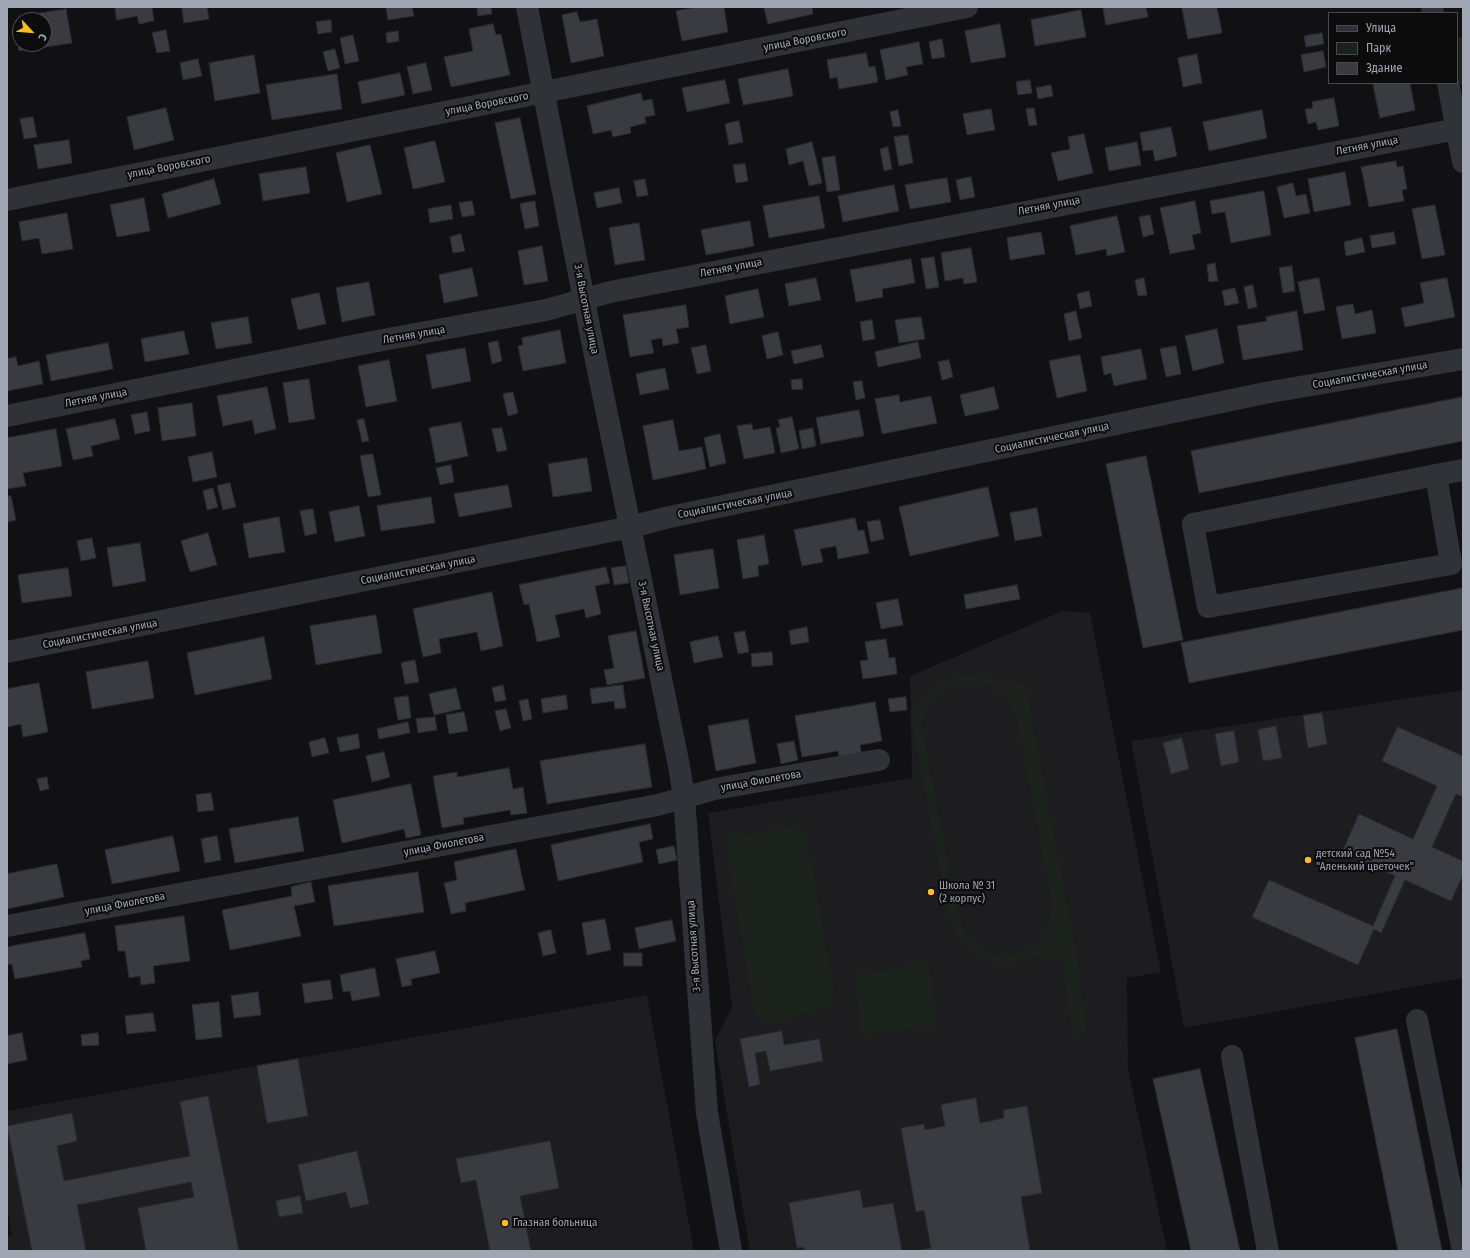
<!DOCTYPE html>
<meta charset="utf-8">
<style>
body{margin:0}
#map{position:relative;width:1470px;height:1258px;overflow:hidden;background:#111012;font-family:"Fira Sans Condensed",sans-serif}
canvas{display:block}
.frame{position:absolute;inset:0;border:8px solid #a1a6b4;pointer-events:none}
.legend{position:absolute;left:1328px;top:12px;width:130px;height:72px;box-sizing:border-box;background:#0c0c0d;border:1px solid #484a50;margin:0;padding:5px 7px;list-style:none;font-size:12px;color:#a1a6b4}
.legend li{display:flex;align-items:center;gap:8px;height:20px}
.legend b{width:20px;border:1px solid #484a50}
.north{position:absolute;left:12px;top:12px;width:40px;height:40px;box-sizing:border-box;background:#0c0c0d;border:1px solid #484a50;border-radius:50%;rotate:116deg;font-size:11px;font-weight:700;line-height:16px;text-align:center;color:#a1a6b4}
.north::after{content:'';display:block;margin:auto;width:14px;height:18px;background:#ffbd1c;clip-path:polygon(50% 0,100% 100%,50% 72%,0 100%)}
</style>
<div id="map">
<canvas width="1470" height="1258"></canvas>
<div class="frame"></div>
<ul class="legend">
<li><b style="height:5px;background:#313237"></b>Улица</li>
<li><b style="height:11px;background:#1b221c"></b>Парк</li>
<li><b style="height:11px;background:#3a3b40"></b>Здание</li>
</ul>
<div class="north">С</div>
</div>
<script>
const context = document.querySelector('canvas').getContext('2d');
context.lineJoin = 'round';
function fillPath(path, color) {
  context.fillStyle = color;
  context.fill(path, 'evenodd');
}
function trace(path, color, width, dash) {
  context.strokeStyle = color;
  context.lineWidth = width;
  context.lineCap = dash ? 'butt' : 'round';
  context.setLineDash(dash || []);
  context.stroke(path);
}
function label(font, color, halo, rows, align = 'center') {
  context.font = font + ' "Fira Sans Condensed",sans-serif';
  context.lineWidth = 4;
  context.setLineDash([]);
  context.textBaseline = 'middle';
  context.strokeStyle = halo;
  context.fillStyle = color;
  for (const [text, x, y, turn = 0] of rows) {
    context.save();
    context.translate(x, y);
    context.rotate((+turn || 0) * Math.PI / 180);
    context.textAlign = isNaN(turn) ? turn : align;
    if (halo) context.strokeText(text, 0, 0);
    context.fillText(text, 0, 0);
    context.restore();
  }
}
fillPath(new Path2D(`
 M1063 611 1090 613 1161 972 1127 978 1128 1069 1167 1251H750L715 1041 732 1007 708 813 912 778 910 676Z
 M1463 690V978L1184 1028 1131 741Z
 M647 995 694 1251H7V1237L12 1236 7 1208V1111Z`), '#1d1c1f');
fillPath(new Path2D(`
 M1463 37V86L1459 83 1457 76V38Z
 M961 673C984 674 995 677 1012 692L1011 683 1024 680 1076 953 1086 1034 1073 1036 1062 954C1005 964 970 981 948 911L914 732 913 716 923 696 940 681ZM962 682C991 682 1003 691 1017 717L1051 896C1051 905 1052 915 1049 924 1039 956 995 966 972 942 963 933 960 920 957 909L922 731C921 702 937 691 962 682Z
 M790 826 802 828 806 835 834 992 831 1005C813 1015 780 1023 760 1018L754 1010 727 852 728 840 735 836Z
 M929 962 937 1026 862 1036 854 973Z`), '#1b221c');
const building = new Path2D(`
 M115 7H152L154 21 139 24 137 16 117 20Z
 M182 7H207L209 19 184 23Z
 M412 7 414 16 388 20 386 8Z
 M477 7H491L492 14 478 16Z
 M699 7H724L728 32 682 41 676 11Z
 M764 7H812L813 14 768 24Z
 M1103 7H1146L1148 17 1106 25Z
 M1182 7H1217L1222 33 1188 39Z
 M66 9 72 43 19 51 16 33 20 32V44H44V20H26L25 16Z
 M1081 10 1086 37 1035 46 1031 20Z
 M577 12 580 22 597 19 604 56 571 63 562 15Z
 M331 20 332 32 318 34 316 22Z
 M493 24 496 35 501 34 510 75 451 87 444 57 473 51 469 29Z
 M1000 24 1006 57 971 63 965 31Z
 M166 30 170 51 157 53 152 33Z
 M398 31 399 41 387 43 386 33Z
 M1322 33 1324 44 1306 47 1304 36Z
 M353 35 359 61 345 64 340 38Z
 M942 39 945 57 932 59 929 42Z
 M919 42 923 64 906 67 908 75 886 80 880 50Z
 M335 49 340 68 328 71 323 52Z
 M1323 51 1326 67 1304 72 1301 55Z
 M866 53 869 67 875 66 878 82 839 89 837 77 830 79 827 60Z
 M1197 54 1202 83 1183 87 1178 58Z
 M254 55 260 93 215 101 209 63Z
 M198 59 202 76 183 80 180 63Z
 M426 63 432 90 413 94 407 67Z
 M788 69 793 96 743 105 738 79Z
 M400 73 405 95 362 104 358 82Z
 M337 74 342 109 272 120 266 85Z
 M725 80 730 103 687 112 682 88Z
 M1030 80 1032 93 1018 95 1016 82Z
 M1373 83H1410L1415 110 1380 118Z
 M1051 85 1053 96 1038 99 1036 88Z
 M641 93 643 101 652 99 655 115 645 117 646 123 630 127 631 133 613 137 611 130 593 134 587 106Z
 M1334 98 1339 126 1318 130 1316 122 1308 124 1305 109 1313 108 1312 102Z
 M166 108 174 140 134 150 127 117Z
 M1034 108 1037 125 1029 126 1026 109Z
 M991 109 995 130 967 135 963 114Z
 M898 110 901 126 893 127 890 112Z
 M1262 110 1267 138 1209 151 1203 122Z
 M33 117 37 137 24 139 20 119Z
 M520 118 536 194 511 199 495 123Z
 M739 121 743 142 729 145 725 124Z
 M1171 127 1177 156 1155 161 1153 150 1143 151 1140 133Z
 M1084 134 1093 173 1058 181 1051 153 1070 149 1068 137Z
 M908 135 913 163 899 166 894 137Z
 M69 140 72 163 38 169 34 145Z
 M435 141 445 182 413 189 404 148Z
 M812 142 822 183 809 186 803 161 789 165 786 149Z
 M1137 142 1141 165 1109 171 1105 148Z
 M370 145 382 194 347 202 336 153Z
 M888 147 892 169 884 171 880 149Z
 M835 156 840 190 827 192 822 158Z
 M1396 161 1397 167 1403 166 1407 189 1402 190 1404 201 1369 207 1361 167Z
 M745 164 748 181 736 183 733 165Z
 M306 167 310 193 263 201 259 174Z
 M1345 172 1351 205 1314 212 1308 179Z
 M971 177 975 197 960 200 956 180Z
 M947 178 951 202 910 209 905 185Z
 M214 179 221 204 168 218 162 194Z
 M645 179 648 195 637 197 634 181Z
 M1293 183 1296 196 1306 194 1310 213 1284 218 1277 187Z
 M894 185 899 211 843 222 838 196Z
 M619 188 622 203 597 208 594 193Z
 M1264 191 1271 235 1231 243 1225 212 1212 214 1210 201Z
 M819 196 825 228 769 238 763 206Z
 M144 198 150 231 117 237 110 205Z
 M472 201 475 215 462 217 459 203Z
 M535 201 539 226 525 229 520 204Z
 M1195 201 1201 233 1192 235 1195 249 1170 254 1160 208Z
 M451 205 453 219 430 223 428 209Z
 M1435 205 1445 255 1422 259 1412 209Z
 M67 213 73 249 42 254 39 238 22 241 19 222Z
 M1150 215 1154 234 1143 237 1139 217Z
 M1117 216 1125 252 1107 256 1106 249 1076 255 1070 226Z
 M750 221 754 246 706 255 701 230Z
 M639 223 645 260 615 265 609 228Z
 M1041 232 1045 254 1010 260 1007 238Z
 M1394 232 1396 244 1372 248 1370 236Z
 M461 234 465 251 453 253 450 237Z
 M1362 238 1365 252 1346 256 1344 242Z
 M542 246 548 281 524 285 518 251Z
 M971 248 977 282 964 284 963 278 945 281 941 253Z
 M934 257 939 287 926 289 921 259Z
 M911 259 915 283 882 289 883 297 856 302 850 270Z
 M1215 263 1218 281 1209 282 1207 265Z
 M1292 266 1295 291 1283 293 1279 268Z
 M472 268 478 296 444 303 439 275Z
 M816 278 821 300 789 306 785 284Z
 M1144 278 1147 295 1138 296 1135 280Z
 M1319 278 1325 310 1304 314 1298 282Z
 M1447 278 1455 317 1405 327 1401 308 1424 303 1420 283Z
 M369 282 375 315 342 322 336 288Z
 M1253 285 1257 307 1248 309 1244 287Z
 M1235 288 1239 303 1225 306 1222 291Z
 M758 289 764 317 730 324 725 296Z
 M1089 291 1092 306 1080 309 1077 294Z
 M319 293 326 324 298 330 291 299Z
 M1353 304 1355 314 1372 310 1376 333 1342 339 1336 307Z
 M686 305 689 327 676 329 679 343 663 346 662 338 651 340 654 353 630 357 623 315Z
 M1076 311 1082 338 1069 341 1064 314Z
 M1297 311 1303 350 1243 360 1237 326 1267 321 1266 317Z
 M248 317 252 343 216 349 211 323Z
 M921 317 925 339 899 343 895 320Z
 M872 320 875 339 863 341 860 322Z
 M1217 329 1224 363 1193 371 1185 336Z
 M560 330 566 363 523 371 518 346 523 345 522 338Z
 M184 331 189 354 145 362 141 339Z
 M778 332 783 355 767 359 762 336Z
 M498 341 502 361 492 364 488 343Z
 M918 342 921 358 878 367 875 352Z
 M108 343 113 369 51 381 46 355Z
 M706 345 711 371 697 374 691 348Z
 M821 345 824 357 794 364 791 351Z
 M1176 346 1181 374 1166 377 1160 349Z
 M465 348 471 381 432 389 426 355Z
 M1141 349 1147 379 1114 386 1111 373 1104 375 1101 357Z
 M1080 355 1087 391 1057 398 1049 361Z
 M16 357 18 366 39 361 43 384 7 391V359Z
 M389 360 397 401 366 407 358 366Z
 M949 360 953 377 942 380 938 362Z
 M665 368 669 389 640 395 636 374Z
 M309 379 315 419 289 423 283 383Z
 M802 379 803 389 792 390 791 380Z
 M862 381 865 398 856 400 853 382Z
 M267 387 276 429 255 434 252 420 223 426 217 396Z
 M994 387 999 409 965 416 960 395Z
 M513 392 518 413 508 416 503 394Z
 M899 395 900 402 931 396 937 423 882 434 875 399Z
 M1463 397V441L1199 493 1191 451Z
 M192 403 196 436 162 441 158 408Z
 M859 410 864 436 821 444 816 418Z
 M147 412 150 431 135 434 131 415Z
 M792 417 799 449 781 453 776 428 780 427 778 420Z
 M115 419 120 439 91 446 93 456 73 460 66 429Z
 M364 419 369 441 362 442 357 420Z
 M673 420 679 451 702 447 706 469 653 480 643 426Z
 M461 422 468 456 436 463 429 428Z
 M752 424 753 430 770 427 775 453 744 459 737 426Z
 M502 428 507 450 497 452 492 429Z
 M813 428 816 446 802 449 799 431Z
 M56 429 62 466 23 473 26 486 7 489V438Z
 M720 434 726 463 710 467 704 438Z
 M212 452 217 477 193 482 188 457Z
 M373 454 381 495 368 497 360 456Z
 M1146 456 1183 640 1143 648 1106 464Z
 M587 458 592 491 553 497 548 464Z
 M451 465 454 482 440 485 436 468Z
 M230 483 236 507 223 510 217 486Z
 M508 485 512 507 459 517 454 494Z
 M988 487 999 536 910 556 899 507Z
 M213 488 218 507 207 510 203 491Z
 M11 496 16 520 7 522V497Z
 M431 497 435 523 381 531 377 506Z
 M359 506 365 536 335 542 329 512Z
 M1037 508 1042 536 1015 541 1010 513Z
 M313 509 317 533 305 536 300 511Z
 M279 517 285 552 249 558 243 524Z
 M855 518 858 531 864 530 869 553 838 559 836 546 820 549 823 562 802 566 794 530Z
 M880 520 884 539 871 542 867 522Z
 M208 533 217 565 190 572 181 541Z
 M764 535 769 564 758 566 759 576 743 579 737 540Z
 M92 538 96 558 81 561 77 541Z
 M140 543 146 581 113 587 107 548Z
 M713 549 719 588 680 595 674 555Z
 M626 566 629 583 614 585 611 568Z
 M606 567 610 583 595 586 601 614 586 618 584 609 555 615 560 637 537 642 529 604 524 605 519 585Z
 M68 568 72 596 22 603 18 575Z
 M1017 585 1020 599 966 609 964 595Z
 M1463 588V630L1189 683 1181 643Z
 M492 592 503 646 481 651 477 632 439 639 441 653 423 657 413 609Z
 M898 599 903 625 881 629 876 603Z
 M376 615 382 653 316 665 310 626Z
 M807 627 809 642 791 645 789 631Z
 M636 631 645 678 607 685 604 670 614 668 608 636Z
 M745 631 749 652 738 654 734 633Z
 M718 636 723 657 694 663 690 642Z
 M264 637 272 679 195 695 187 653Z
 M886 639 889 658 895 657 897 674 863 679 860 661 868 660 865 642Z
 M772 652 773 665 752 667 751 654Z
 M415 660 419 682 405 684 401 663Z
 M148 661 154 698 92 709 86 672Z
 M39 683 48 732 23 737 21 724 7 727V689Z
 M503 685 506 700 495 702 492 688Z
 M623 685 626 708 615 709 614 701 592 704 590 689Z
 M456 688 461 709 434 715 429 694Z
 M566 695 568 709 543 713 541 699Z
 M408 696 411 718 398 720 394 698Z
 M906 697 907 710 890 712 888 699Z
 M528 699 532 719 523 721 519 701Z
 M875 702 882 741 860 745 862 757 840 761 838 751 802 757 795 716Z
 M506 709 511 728 500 731 495 711Z
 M464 712 468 731 449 734 446 715Z
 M1322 713 1327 744 1308 748 1303 716Z
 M435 717 437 730 418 733 416 719Z
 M748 719 756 763 716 771 708 726Z
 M408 722 410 733 379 739 377 729Z
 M1276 726 1282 758 1263 761 1258 730Z
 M1398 727 1463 756V797L1456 794 1432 847 1463 861V875L1451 901 1405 880 1381 933 1374 929 1358 965 1252 917 1269 880 1373 926 1395 876 1342 852 1359 814 1413 839 1437 786 1382 761Z
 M1234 731 1239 762 1221 766 1215 734Z
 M358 734 360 748 340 752 337 738Z
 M325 738 329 753 312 757 309 742Z
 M1182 738 1189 769 1171 774 1163 743Z
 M794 741 798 760 781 764 777 744Z
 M645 744 652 787 547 804 540 761Z
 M384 752 390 777 372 782 366 756Z
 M509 768 513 789 523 787 527 813 511 815 510 810 463 818 464 824 442 828 433 776 457 772V777Z
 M47 777 49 789 40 791 37 779Z
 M411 784 421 835 406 838 404 829 342 843 333 800Z
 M211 793 214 810 198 812 196 795Z
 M298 817 304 851 235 863 229 829Z
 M650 824 653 839 639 842 643 862 558 881 551 845Z
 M173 836 180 871 112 884 105 850Z
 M217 836 221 860 205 863 201 839Z
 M674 846 677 860 659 864 656 850Z
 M516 849 525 890 465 903 466 911 451 914 444 883 457 880 454 862Z
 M57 864 64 897 7 909V874Z
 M418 872 424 912 334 926 328 886Z
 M311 882 315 902 294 906 301 936 230 950 222 910 292 896 291 887Z
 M184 916 190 961 153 966 155 983 141 985 140 976 129 978 125 951H118L115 926Z
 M605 919 611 950 587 955 582 923Z
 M672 920 676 941 639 949 635 928Z
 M551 930 556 953 543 956 538 933Z
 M85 933 90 959 81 961 82 967 15 979 12 964 7 965V947Z
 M435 951 440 973 411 979 412 985 402 987 396 959Z
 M624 953H642V966H624Z
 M375 968 380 996 352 1001 350 991 343 992 340 975Z
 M330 980 333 999 305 1003 302 984Z
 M258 992 261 1015 234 1018 231 996Z
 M219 1002 222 1037 196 1040 192 1005Z
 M153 1013 156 1031 127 1034 125 1016Z
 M1397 1029 1442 1251H1398L1355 1038Z
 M782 1031 784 1045 819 1039 823 1061 770 1071 766 1051 755 1053 760 1084 749 1087 740 1039Z
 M22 1033 27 1060 7 1064V1036Z
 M98 1033 99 1045 82 1046 81 1035Z
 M298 1059 308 1116 267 1123 257 1066Z
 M1200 1069 1240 1251H1191L1153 1079Z
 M208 1096 239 1251H146L138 1208 194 1197 191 1182 77 1205 86 1251H32L7 1126 72 1113 77 1141 57 1146 64 1181 190 1156 180 1102Z
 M976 1098 980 1123 1004 1118 1003 1110 1027 1106 1042 1193 1021 1197 1030 1251H917L931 1248 924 1210 916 1212 901 1128 924 1124 925 1130 945 1126 941 1105Z
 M550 1141 559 1188 520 1196 531 1251H490L476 1180 461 1183 456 1159Z
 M357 1151 369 1204 350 1208 346 1192 306 1201 298 1165Z
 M860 1190 863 1208 893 1203 902 1251H805L804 1247 797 1248 789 1203Z
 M300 1196 303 1213 279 1217 276 1201Z`);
fillPath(building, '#3a3b40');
trace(building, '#2b2a2e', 1);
trace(new Path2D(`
 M527 7 591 336 679 766 684 797 707 1113 731 1251
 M1432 7 1433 13
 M1448 83 1463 162
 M7 200 967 7
 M7 416 372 342 546 310 610 292 1457 129
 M1436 475 1451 564 1208 607 1193 524 1436 475 1463 470
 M7 652 631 527 665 518 1265 393 1463 359
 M7 926 658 805 715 789 879 760
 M1417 1020 1463 1251
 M1232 1056 1268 1251`), '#313237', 22);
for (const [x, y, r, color] of [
 [1308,860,4,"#ffbd1c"],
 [931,892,4,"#ffbd1c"],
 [505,1223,4,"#ffbd1c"]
]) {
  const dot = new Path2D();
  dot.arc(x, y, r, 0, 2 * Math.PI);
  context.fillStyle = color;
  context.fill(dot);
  trace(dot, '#0c0c0d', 1.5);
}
label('11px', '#a1a6b4', '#0c0c0d', [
 ["улица Воровского",805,40,-11],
 ["улица Воровского",487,104,-11],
 ["Летняя улица",1367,146,-11],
 ["улица Воровского",169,167,-11],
 ["Летняя улица",1049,206,-11],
 ["Летняя улица",731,268,-11],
 ["3-я Высотная улица",586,309,79],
 ["Летняя улица",414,335,-10],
 ["Социалистическая улица",1370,375,-10],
 ["Летняя улица",96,398,-11],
 ["Социалистическая улица",1052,438,-12],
 ["Социалистическая улица",735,504,-11],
 ["Социалистическая улица",418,570,-11],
 ["3-я Высотная улица",651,626,78],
 ["Социалистическая улица",100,634,-11],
 ["улица Фиолетова",761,781,-10],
 ["улица Фиолетова",444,845,-11],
 ["улица Фиолетова",125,904,-11],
 ["3-я Высотная улица",694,946,-94]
]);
label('11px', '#a1a6b4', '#0c0c0d', [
 ["детский сад №54",1316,854],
 ["\"Аленький цветочек\"",1316,867],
 ["Школа № 31",939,886],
 ["(2 корпус)",939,899],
 ["Глазная больница",513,1223]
], 'left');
</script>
